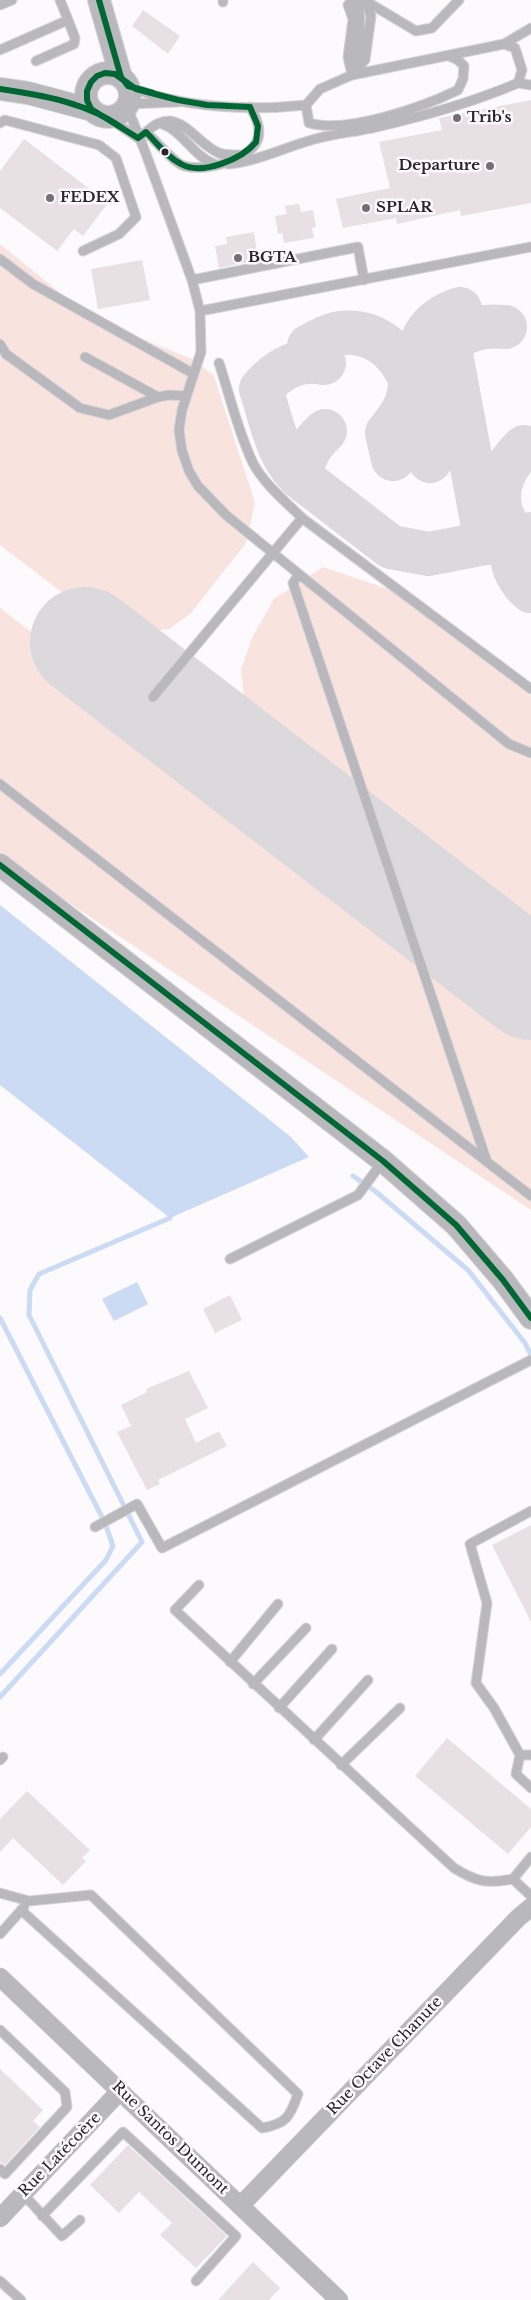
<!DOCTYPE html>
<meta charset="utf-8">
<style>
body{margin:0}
canvas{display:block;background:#fcfafc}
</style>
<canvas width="531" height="2300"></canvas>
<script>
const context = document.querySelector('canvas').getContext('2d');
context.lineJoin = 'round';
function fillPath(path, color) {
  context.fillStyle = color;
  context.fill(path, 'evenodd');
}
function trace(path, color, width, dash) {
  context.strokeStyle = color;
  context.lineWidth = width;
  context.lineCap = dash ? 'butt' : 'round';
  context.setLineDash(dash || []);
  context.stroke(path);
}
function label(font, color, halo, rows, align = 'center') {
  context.font = font + ' "Libre Baskerville",serif';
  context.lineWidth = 5;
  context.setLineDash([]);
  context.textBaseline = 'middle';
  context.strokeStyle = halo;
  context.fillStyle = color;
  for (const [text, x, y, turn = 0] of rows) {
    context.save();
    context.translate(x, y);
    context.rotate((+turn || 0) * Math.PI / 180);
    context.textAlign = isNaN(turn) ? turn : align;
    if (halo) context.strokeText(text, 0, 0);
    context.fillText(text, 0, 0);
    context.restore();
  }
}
fillPath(new Path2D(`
 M0 244 108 332 143 339 194 360 214 376 255 503 246 543 190 614 169 629 147 632 124 629 97 619 0 545Z
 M323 567 391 590 531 696V954L348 815 350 811 278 751 252 716 244 698 241 670 252 638 274 599Z
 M0 608 531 1016V1210L0 857Z`), '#f9e3df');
fillPath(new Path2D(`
 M0 905 291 1137 309 1157 170 1218 0 1085Z
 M137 1282 148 1304 114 1321 102 1299Z`), '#cbdbf4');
trace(new Path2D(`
 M353 1176 375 1191 468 1270 525 1343 531 1355
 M0 1318 105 1523 113 1546 106 1560 0 1674
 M0 1697 142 1542 29 1315 30 1290 39 1274 170 1218`), '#cbdbf4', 5);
trace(new Path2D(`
 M309 346C319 341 330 334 341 333 381 329 408 360 415 397
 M324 363C297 358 278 369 261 389 271 419 276 454 300 477L391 547 429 554 531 534
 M524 447C505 465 493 489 502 515 505 522 509 529 512 536 514 542 512 549 512 555 512 569 521 583 531 591
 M393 459 387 433C405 411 410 402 411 372
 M430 461C421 411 391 331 460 309
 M300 477C304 457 310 445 325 431
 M486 543 449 343C467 329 483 325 505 327`), '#dbd9dc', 44);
trace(new Path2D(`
 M85 642 531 985`), '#dbd9dc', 110);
fillPath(new Path2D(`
 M143 10 180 36 168 54 132 26Z
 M531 100V203L461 216 460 210 397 224 396 218 343 228 336 199 390 188 379 142 442 130 439 118Z
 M24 139 108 203 83 236 74 229 57 251 0 208V171Z
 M299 204 301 212 313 210 316 227 312 228 314 238 284 243 282 233 278 234 275 216 287 214 285 206Z
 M254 232 258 260 219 268 215 246 227 244 226 237Z
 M142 260 150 300 98 309 91 269Z
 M230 1295 242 1320 215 1333 203 1309Z
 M189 1371 208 1408 185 1419 196 1443 219 1431 227 1446 158 1480 160 1484 147 1490 117 1432 131 1426 121 1405 147 1392 146 1389Z
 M531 1525V1622L492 1545Z
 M447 1738 531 1809V1827L508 1854 415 1776Z
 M27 1791 90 1850 82 1858 86 1861 63 1885 13 1838 0 1852V1819Z
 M0 2069 43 2110 33 2121 40 2127 5 2165 0 2162Z
 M128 2145 227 2236 196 2268 160 2235 172 2223 139 2192 119 2213 90 2185Z
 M253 2262 280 2288 269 2300H218Z`), '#e9e0e3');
const service = new Path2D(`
 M223 0V2
 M364 0 416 31 432 28 459 0
 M0 5 12 0
 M0 50 68 20 60 0
 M36 61 74 44 75 38 68 20
 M353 71C360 47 363 24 357 0
 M352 75 365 60 371 16 365 1
 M352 75 348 57 353 19 348 5 353 0
 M518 83 531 85
 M128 86C180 108 250 111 306 105L320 89 352 75 504 44 531 28
 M128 104 179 102
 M306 105 309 123C347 134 423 107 458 90L463 79 464 66 458 60 449 56
 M126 108 130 114 146 154 192 280 200 311 201 352 182 410 179 430 182 451 189 471 198 486 226 515 509 744 531 753
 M107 117 138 138
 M0 123 5 120 99 145 116 158 136 217 119 234 83 251
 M162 124C182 130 192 155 214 164
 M146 132C177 104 190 137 215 151 222 156 233 155 242 155
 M138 138 146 132C155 140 174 163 184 166 204 172 258 160 259 133 259 124 255 115 250 107
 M228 164C259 161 285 147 315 139 334 134 353 132 372 128 421 117 471 103 518 83L522 70 515 48 504 44
 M0 259 33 284 194 374
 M192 280 358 247 364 280
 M200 311 531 247
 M0 344 6 354 80 408 109 415 158 397 169 395 186 396
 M85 357 158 397
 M219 363C230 396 238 432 253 463 264 484 286 502 302 518L531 689
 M299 574 293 583 487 1162
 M153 697 302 518
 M0 784 531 1196
 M230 1259 358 1195 383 1161
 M531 1511 470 1544 487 1603 476 1683 494 1708 520 1755 516 1774 531 1788
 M95 1527 137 1504 162 1548 531 1360
 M199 1585 175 1610 454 1868C477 1882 486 1884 513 1879
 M230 1662 278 1604
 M253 1684 306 1628
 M279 1708 332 1649
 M314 1740 368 1680
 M520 1755H531
 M0 1760 3 1757
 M341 1765 400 1708
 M531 1857 513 1879 531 1896
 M0 1893 29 1901 91 1895 298 2094C290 2117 286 2124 262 2128L21 1910
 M0 1934 24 1907
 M0 2030 65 2092 67 2107 5 2174 0 2169
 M23 2194 62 2236 80 2220
 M42 2216 123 2132 236 2236 196 2281
 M0 2281 21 2300`);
const minor = new Path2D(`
 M0 1977 339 2300
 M240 2206 518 1918 531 1907
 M0 2218 120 2091`);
const tertiary = new Path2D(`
 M99 0 121 77
 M86 95a22 22 0 1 1 44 0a22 22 0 1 1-44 0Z
 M0 89 28 93 92 110
 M0 865 383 1161 456 1225 503 1280 531 1318`);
trace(service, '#d7d4d7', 11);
trace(minor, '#d7d4d7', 19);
trace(tertiary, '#d7d4d7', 24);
trace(service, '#b9b8bc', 9);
trace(minor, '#b9b8bc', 18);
trace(tertiary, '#b9b8bc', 22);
trace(new Path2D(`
 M99 0 121 77 128 86 153 93
 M0 89C42 95 88 103 122 128
 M138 138 91 109 87 100V91L91 82 97 76 105 73 115 74 136 89 178 100 207 105 250 107
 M138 138 146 132C157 143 167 157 181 164 202 176 242 159 256 142L258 126 250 107
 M0 865 383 1161 456 1225 503 1280 531 1318`), '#063', 6);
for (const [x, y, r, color] of [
 [457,118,5,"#757075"],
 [165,152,4.5,"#2c252c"],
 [490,166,5,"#757075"],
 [50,198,5,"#757075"],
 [366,208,5,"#757075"],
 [238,258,5,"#757075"]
]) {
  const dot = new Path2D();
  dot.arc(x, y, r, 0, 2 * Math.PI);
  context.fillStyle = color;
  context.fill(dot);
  trace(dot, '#fdf9fd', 2);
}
label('bold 15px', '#2c252c', '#fdf9fd', [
 ["Trib's",467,118],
 ["Departure",480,166,"right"],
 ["FEDEX",60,198],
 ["SPLAR",376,208],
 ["BGTA",248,258]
], 'left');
label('15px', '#2c252c', '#fdf9fd', [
 ["Rue Octave Chanute",385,2056,-46],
 ["Rue Santos Dumont",170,2138,44],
 ["Rue Latécoère",60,2155,-46]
]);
</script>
